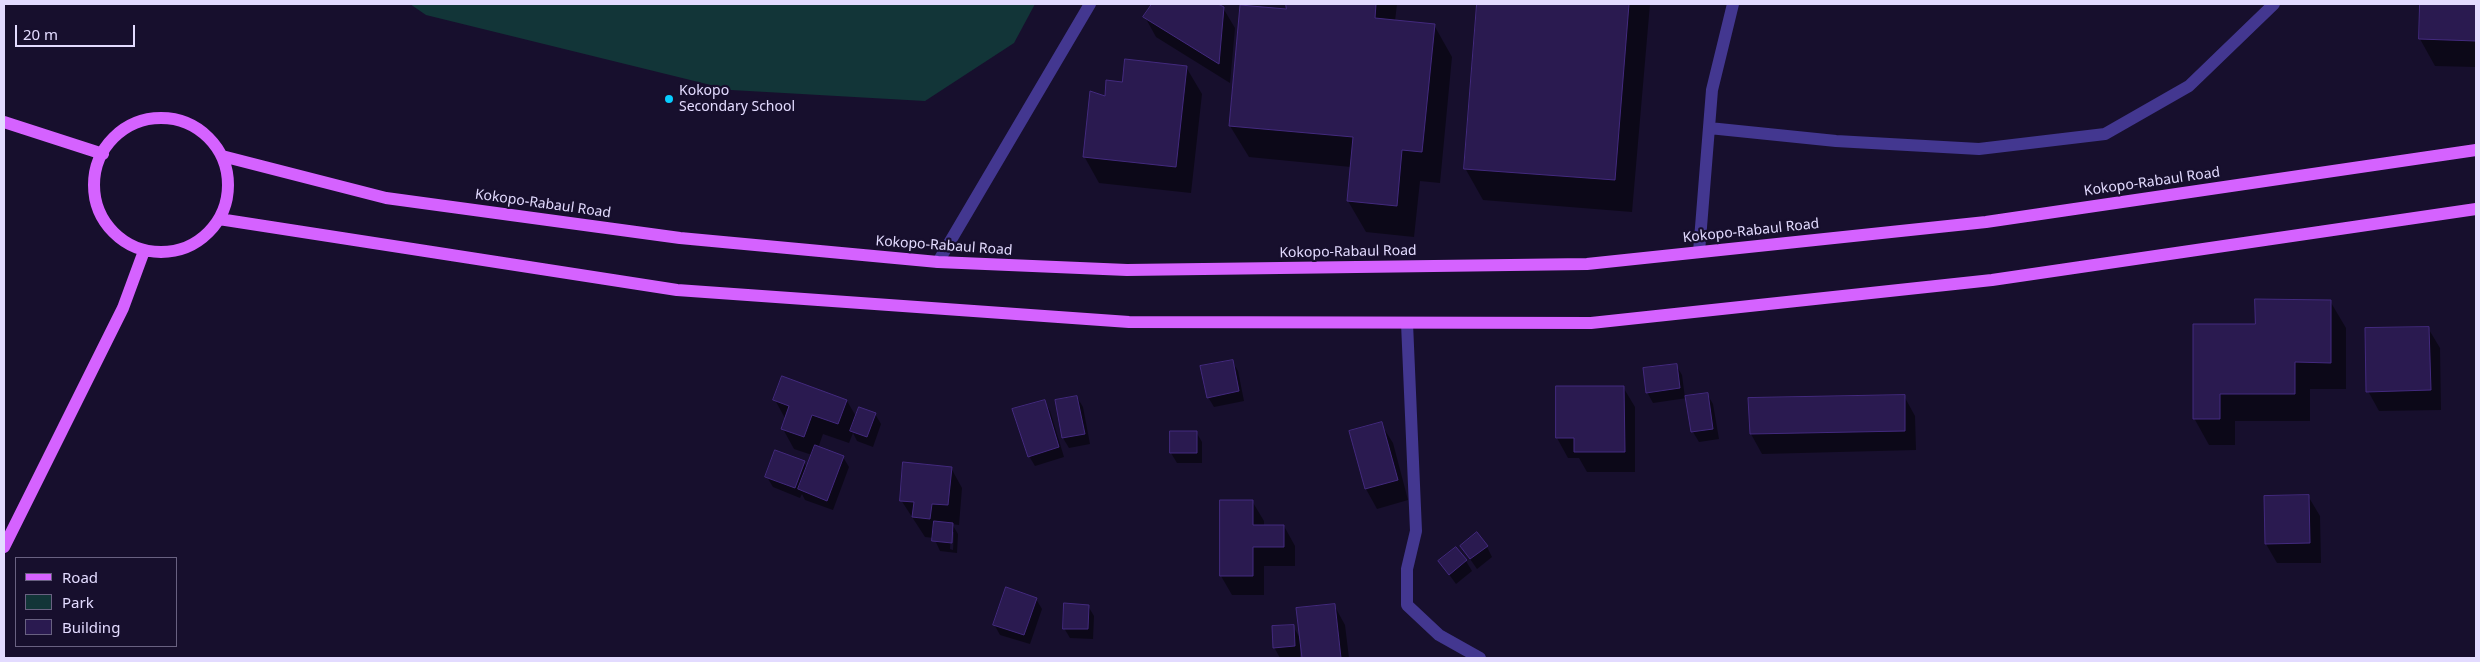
<!DOCTYPE html>
<style>
body{margin:0}
#map{position:relative;width:2480px;height:662px;overflow:hidden;background:#170f2d;font-family:"Noto Sans",sans-serif}
canvas{display:block}
.frame{position:absolute;inset:0;border:5px solid #e3dbff;pointer-events:none}
.legend{position:absolute;left:15px;top:557px;width:162px;height:90px;box-sizing:border-box;background:#170f2d;border:1px solid #696181;margin:0;padding:6px 9px;list-style:none;font-size:15px;color:#e3dbff}
.legend li{display:flex;align-items:center;gap:10px;height:25px}
.legend b{width:25px;border:1px solid #696181}
.scale{position:absolute;left:15px;top:25px;width:120px;height:22px;box-sizing:border-box;border:2px solid #e3dbff;border-top:0;padding-left:6px;font-size:15px;line-height:18px;white-space:nowrap;color:#e3dbff;-webkit-text-stroke:4px #170f2d;paint-order:stroke}
</style>
<div id="map">
<canvas width="2480" height="662"></canvas>
<div class="frame"></div>
<ul class="legend">
<li><b style="height:6px;background:#d562ff"></b>Road</li>
<li><b style="height:14px;background:#123538"></b>Park</li>
<li><b style="height:14px;background:#2a1a50"></b>Building</li>
</ul>
<div class="scale">20 m</div>
</div>
<script>
const context = document.querySelector('canvas').getContext('2d');
context.lineJoin = 'round';
function fillPath(path, color) {
  context.fillStyle = color;
  context.fill(path, 'evenodd');
}
function trace(path, color, width, dash) {
  context.strokeStyle = color;
  context.lineWidth = width;
  context.lineCap = dash ? 'butt' : 'round';
  context.setLineDash(dash || []);
  context.stroke(path);
}
function label(font, color, halo, rows, align = 'center') {
  context.font = font + ' "Noto Sans",sans-serif';
  context.lineWidth = 4.5;
  context.setLineDash([]);
  context.textBaseline = 'middle';
  context.strokeStyle = halo;
  context.fillStyle = color;
  for (const [text, x, y, turn = 0] of rows) {
    context.save();
    context.translate(x, y);
    context.rotate((+turn || 0) * Math.PI / 180);
    context.textAlign = isNaN(turn) ? turn : align;
    if (halo) context.strokeText(text, 0, 0);
    context.fillText(text, 0, 0);
    context.restore();
  }
}
fillPath(new Path2D(`
 M410 4H1035L1014 43 925 101 731 90 426 15Z`), '#123538');
fillPath(new Path2D(`
 M1153 4H1216L1223 8 1235 28 1230 83 1156 37 1145 17Z
 M1288 4H1397L1395 21 1434 25 1452 57 1440 183 1420 181 1414 237 1366 232 1348 201 1351 167 1249 157 1230 126 1287 11Z
 M1478 4H1650L1632 212 1483 200 1465 168Z
 M2421 4H2476V67L2435 66 2420 39Z
 M1186 67 1202 94 1191 193 1099 183 1084 156 1106 98 1123 83Z
 M2330 301 2346 328V389H2310V421H2235V445H2209L2194 418 2257 326Z
 M2428 328 2440 348 2441 410 2379 411 2368 391Z
 M1232 361 1238 371 1244 401 1214 407 1208 397Z
 M1676 365 1682 375 1685 398 1707 394 1713 404 1719 439 1699 442 1693 432 1687 398 1653 403 1647 392Z
 M1623 387 1635 407V472H1587L1579 458H1568L1557 438Z
 M1904 396 1915 416 1916 450 1762 454 1751 434Z
 M1077 397 1083 407 1090 444 1069 448 1063 438Z
 M775 400 847 401 857 418 875 414 881 424 873 447 857 441 853 433 849 443 823 434 818 448 843 457 849 467 833 510 805 500 802 494 800 498 773 487 767 477 804 462 807 468 812 455 794 449 783 429 786 420Z
 M1044 401 1050 411 1064 457 1035 466 1029 456Z
 M1381 424 1393 443 1408 500 1377 509 1366 489 1350 432Z
 M1171 432H1196L1202 442V463H1177L1171 453Z
 M951 468 962 488 959 525 952 524 958 534 957 553 940 551 934 538 925 537 901 500ZM951 532H954L953 550 950 549Z
 M2308 496 2320 516 2321 563H2277L2266 544Z
 M1252 501 1264 521V526H1284L1295 546V566H1264V595H1232L1221 576Z
 M1461 546 1487 547 1492 557 1477 569Z
 M1466 561 1472 571 1456 584 1440 562Z
 M1036 599 1042 609 1030 644 1000 635 994 624Z
 M1334 605 1345 625 1349 658H1303L1302 643H1300V657L1280 658 1274 647 1293 626 1301 640Z
 M1088 606 1094 616 1093 639 1070 638 1064 628Z`), '#0007');
const building = new Path2D(`
 M1152 4H1218L1224 7 1219 64 1143 17Z
 M1286 4H1376L1375 18 1435 24 1422 152 1402 150 1397 206 1347 201 1353 137 1229 126 1240 5 1286 9Z
 M1477 4H1629L1615 180 1464 169Z
 M2420 4H2476V41L2419 39Z
 M1125 59 1187 66 1176 167 1083 157 1090 91 1105 96 1106 80 1122 82Z
 M2255 299 2331 300V363L2295 362V394H2220V419H2193V324H2255Z
 M2429 327 2431 390 2366 392 2365 328Z
 M1233 360 1239 391 1207 398 1200 366Z
 M1677 364 1680 388 1646 393 1643 368Z
 M782 376 847 400 838 424 812 415 804 437 781 429 789 406 773 400Z
 M1556 386H1624L1625 452H1574V438H1556Z
 M1708 393 1713 429 1691 432 1685 396Z
 M1905 395V431L1750 434 1748 398Z
 M1077 396 1085 434 1062 438 1055 400Z
 M1045 400 1059 447 1028 457 1012 409Z
 M859 407 876 413 867 437 850 431Z
 M1382 422 1398 480 1365 489 1349 431Z
 M1170 431H1197V453H1170Z
 M815 445 844 456 827 501 798 489Z
 M775 450 805 461 795 488 765 477Z
 M903 462 952 467 948 505 932 504 930 519 912 517 914 502 900 501Z
 M2309 495 2310 543 2265 544 2264 496Z
 M1220 500H1253V525H1284V547H1253V576H1220Z
 M934 521 953 523 952 543 932 541Z
 M1477 532 1488 546 1470 559 1460 546Z
 M1456 547 1467 560 1449 575 1438 561Z
 M1006 587 1037 598 1024 635 993 625Z
 M1064 603 1089 605 1088 629H1063Z
 M1335 604 1341 658H1302L1296 608Z
 M1294 625 1295 646 1273 648 1272 626Z`);
fillPath(building, '#2a1a50');
trace(building, '#432a7e', 1);
trace(new Path2D(`
 M1709 128 1836 141 1979 149 2105 134 2189 86 2274 4
 M1699 252 1712 90 1733 4`), '#433790', 12);
trace(new Path2D(`
 M938 262 1090 4
 M1407 323 1416 531 1407 569V605L1439 635 1480 658`), '#433790', 12);
trace(new Path2D(`
 M94 185a67 67 0 1 1 134 0a67 67 0 1 1-134 0Z
 M4 122 103 154
 M222 156 386 198 680 238 938 262 1127 270 1587 264 1986 222 2476 150
 M219 219 677 290 1129 322 1591 323 1992 280 2476 209
 M4 547 123 308 144 251`), '#d562ff', 12);
for (const [x, y, r, color] of [
 [669,99,5,"#07cdff"]
]) {
  const dot = new Path2D();
  dot.arc(x, y, r, 0, 2 * Math.PI);
  context.fillStyle = color;
  context.fill(dot);
  trace(dot, '#170f2d', 2);
}
label('14px', '#e3dbff', '#170f2d', [
 ["Kokopo",679,91],
 ["Secondary School",679,107]
], 'left');
label('14px', '#e3dbff', '#170f2d', [
 ["Kokopo-Rabaul Road",2152,182,-8],
 ["Kokopo-Rabaul Road",543,204,8],
 ["Kokopo-Rabaul Road",1751,231,-6],
 ["Kokopo-Rabaul Road",944,246,4],
 ["Kokopo-Rabaul Road",1348,252,-1]
]);
</script>
